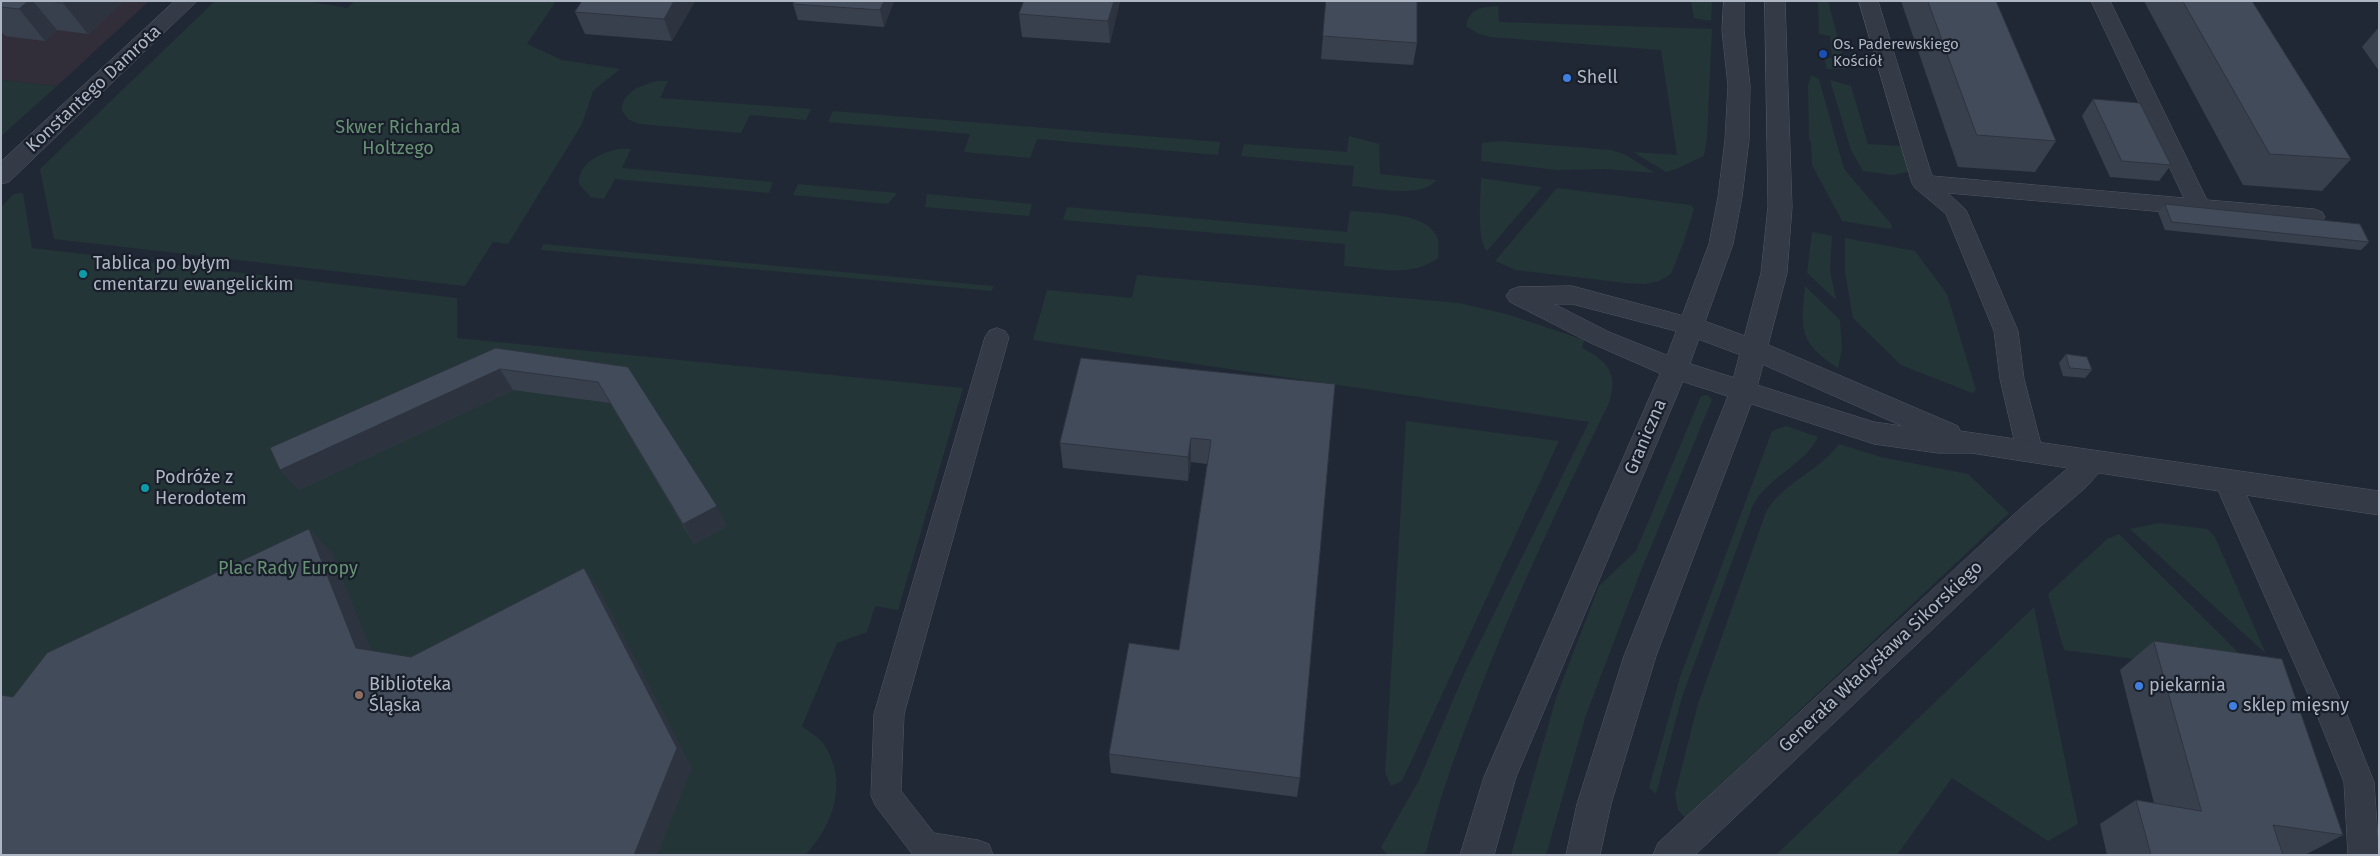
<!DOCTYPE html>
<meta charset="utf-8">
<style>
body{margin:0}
#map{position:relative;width:2380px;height:856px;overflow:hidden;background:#212835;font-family:"Fira Sans",sans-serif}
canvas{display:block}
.frame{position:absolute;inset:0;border:2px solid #aeb5c3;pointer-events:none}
</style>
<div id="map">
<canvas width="2380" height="856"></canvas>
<div class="frame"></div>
</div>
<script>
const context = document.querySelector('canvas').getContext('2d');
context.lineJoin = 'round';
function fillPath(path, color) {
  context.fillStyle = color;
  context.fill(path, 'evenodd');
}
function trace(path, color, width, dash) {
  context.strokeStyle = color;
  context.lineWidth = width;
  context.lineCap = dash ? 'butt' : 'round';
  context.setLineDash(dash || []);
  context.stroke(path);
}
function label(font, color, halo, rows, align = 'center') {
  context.font = font + ' "Fira Sans",sans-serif';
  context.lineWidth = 4.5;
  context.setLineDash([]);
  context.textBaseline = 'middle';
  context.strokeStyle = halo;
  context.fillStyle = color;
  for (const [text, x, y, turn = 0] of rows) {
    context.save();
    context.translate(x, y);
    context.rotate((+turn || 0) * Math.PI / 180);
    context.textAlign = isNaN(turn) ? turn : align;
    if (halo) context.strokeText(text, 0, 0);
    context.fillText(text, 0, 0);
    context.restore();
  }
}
fillPath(new Path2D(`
 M1 1H149L57 86 1 80Z`), '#312e3a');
fillPath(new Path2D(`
 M215 1H305L348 8 354 1H556L527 44 562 60 620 69 593 91 582 124 508 244 493 242 465 286 54 239 40 169Z
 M1691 1H1712L1711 21 1694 18Z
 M1818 1H1828L1846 69H1827L1824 58H1832L1830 36 1819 34Z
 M1498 6 1499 22 1712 29 1707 137 1704 156 1676 169 1666 172 1633 152 1677 155 1661 50 1490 37 1477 33 1466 26C1469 8 1482 7 1498 6Z
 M1811 75 1819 79 1844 169 1892 225 1891 229 1842 221 1812 165 1811 143 1809 139 1808 86Z
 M1 80 57 86 1 136Z
 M1830 80 1851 86 1868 144 1901 146 1908 172 1893 175 1863 171 1851 150Z
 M657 81H668L660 98 811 109 806 120 750 115 741 133 640 124 629 120 622 111C621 92 642 85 657 81Z
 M833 111 1220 142 1218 155 1037 139 1030 158 964 152 970 134 828 122Z
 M1349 136 1379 144 1380 174 1436 180C1423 199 1373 188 1352 186L1354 166 1241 156 1244 144 1347 152Z
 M1500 141 1611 150 1624 154 1655 173 1605 169 1557 170 1481 161 1482 143Z
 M619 149H631L622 168 773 182 769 193 615 179 604 199 591 197 579 184C578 162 601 153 619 149Z
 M1481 178 1542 187 1487 251C1476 239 1481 195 1481 178Z
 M798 184 897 193 888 204 793 195Z
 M1557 188 1691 205 1694 209 1684 241 1671 274 1659 281 1645 284 1625 283 1516 270 1495 261Z
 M23 193 32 248 457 298V338L963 388 898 610 875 606 867 632 837 643 802 726C808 731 818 737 823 743 849 780 834 825 805 855H1V207L14 194Z
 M927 194 1032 204 1029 216 925 207Z
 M1067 207 1347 232 1350 211C1373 213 1424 212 1436 235 1440 242 1438 251 1438 258 1412 278 1374 268 1344 266L1345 244 1063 220Z
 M1812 232 1832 236 1830 270 1836 300 1807 273Z
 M1845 238 1915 251 1947 294 1976 390 1972 393 1901 365 1853 318 1845 272Z
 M543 244 993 286 992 291 541 250Z
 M1137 275 1459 303 1506 314 1584 340 1582 348C1607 361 1619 373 1609 403 1560 503 1512 603 1473 708 1455 755 1438 803 1426 852L1421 855H1387L1381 847 1419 780 1465 672 1589 422 1033 340 1047 290 1132 298Z
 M1805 286 1840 320 1842 348 1838 368C1798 342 1801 329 1805 286Z
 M1708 395 1712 400 1642 568 1586 715 1546 855H1511L1557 695 1599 586 1636 551 1701 396Z
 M1406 421 1559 441 1402 781 1391 786 1385 773Z
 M1786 426 1818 437C1803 466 1768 477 1753 505L1682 697 1656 794 1649 788 1680 677 1772 431Z
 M1839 444 1881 457 1968 474 2009 513 1685 818 1678 810 1675 794 1698 704 1766 512C1783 482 1820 471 1839 444Z
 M2159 523 2207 529 2215 537 2266 654 2130 529Z
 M2119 534 2261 675 2064 650 2048 594 2107 539Z
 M2034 607 2078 824 2048 841 1952 778 1897 855H1776Z`), '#233537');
const service = new Path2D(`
 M1859 1H1878L1932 176 2184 198 2091 1H2110L2207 200 2314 209 2322 212 2325 217 2322 222 2314 225 1948 193 1966 210 2018 331 2024 379 2043 452 2039 459 2030 462 2021 459 2017 452 2000 379 1994 331 1946 214 1915 188 1912 183Z
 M1572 286 1699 320 1703 326 1699 332 1691 335 1572 304H1554L1609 332 1684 362 1687 369 1684 376 1675 378 1666 376 1593 344 1510 302 1506 296 1510 290 1518 287Z
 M997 328 1005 331 1009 337 904 714 901 791 934 833 978 840 989 844 993 855H913L875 805 871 795 874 714 985 337 989 331Z
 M2227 470 2236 474 2240 481 2345 710 2374 782 2379 855H2348L2344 782 2315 710 2214 481 2218 474Z`);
const minor = new Path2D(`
 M1691 316 1764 343 1958 426 1960 431 2379 491V515L2099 473 2084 489 2042 525 1695 855H1653L1658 843 2022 507 2068 468 1971 453H1938L1874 444 1666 376 1662 369 1666 362 1675 359 1874 422 1902 426 1746 357 1682 333 1678 326 1682 319Z`);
const tertiary = new Path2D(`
 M175 1H197L9 182 1 184V162Z
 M1724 1H1744V30L1750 86 1749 140 1742 197 1733 244 1688 369 1516 777 1494 855H1460L1484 777 1662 369 1709 244 1718 197 1725 140 1728 86 1722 30Z
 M1765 1H1785L1792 207 1787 273 1756 391 1656 656 1611 804 1600 855H1566L1577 804 1624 656 1730 391 1761 273 1768 207Z`);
trace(service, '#515864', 1);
trace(minor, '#515864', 1);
trace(tertiary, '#515864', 1);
fillPath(service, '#343a46');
fillPath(minor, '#343a46');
fillPath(tertiary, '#343a46');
fillPath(new Path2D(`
 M1 1H124L88 34 57 30 45 41 5 36 1 31Z
 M695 1 672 41 585 34 575 12Z
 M894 1 884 27 798 20 793 4Z
 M1120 1 1110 43 1022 37 1019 14Z
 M1326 1 1417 43 1413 65 1321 59Z
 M1901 1H1996L2056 141 2035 172 1958 167Z
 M2144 1H2252L2351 159 2322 191 2243 185Z
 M2379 27V71L2362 47Z
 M2093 99 2171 165 2159 181 2110 177 2082 116Z
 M2165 204 2369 242 2361 250 2165 230 2158 212Z
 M496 348 628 367 727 526 694 544 610 403 513 390 299 490Z
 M2066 354 2092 370 2085 378 2063 376 2059 363Z
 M1335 384 1300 778 1297 797 1111 773 1109 754 1179 650 1207 464 1191 462 1188 481 1063 468 1060 443Z
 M2154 641 2343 835 2305 855H2107L2100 824 2136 800 2154 803 2120 670Z`), '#39404d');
fillPath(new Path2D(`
 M28 1H33L57 30 45 41 19 9Z
 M65 1H124L88 34 63 3Z
 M674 1H695L672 41 664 19Z
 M884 1H894L884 27 880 10Z
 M1114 1H1120L1110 43 1108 21Z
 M500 369 513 390 299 490 280 470Z
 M1191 438V462L1188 481V457Z
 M717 506 727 526 694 544 683 524Z
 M309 529 332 553 379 670 356 648Z
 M584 568 600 591 692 768 657 855H634Z`), '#2e343f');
const building = new Path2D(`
 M1 1H28L19 9 1 7Z
 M50 1H65L63 3Z
 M582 1H674L664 19 575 12Z
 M795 1H884L880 10 793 4Z
 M1024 1H1114L1108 21 1019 14Z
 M1326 1H1417V43L1323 36Z
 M1928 1H1996L2056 141 1977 135Z
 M2183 1H2252L2351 159 2270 154Z
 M2093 99 2140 103 2171 165 2122 161Z
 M2165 204 2360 224 2369 242 2172 222Z
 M496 348 628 367 717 506 683 524 598 382 500 369 280 470 270 448Z
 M2066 354 2087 357 2092 370 2070 368Z
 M1081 358 1335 384 1300 778 1109 754 1129 643 1179 650 1211 440 1191 438 1188 457 1060 443Z
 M309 529 356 648 411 657 584 568 677 748 634 855H1V695L13 697 47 653Z
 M2154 641 2282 659 2343 835 2273 825 2283 855H2151L2136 800 2201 811Z`);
fillPath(building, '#424b5a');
trace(building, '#2e343f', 1);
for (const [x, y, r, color] of [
 [1823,54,5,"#1a4fb4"],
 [1567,78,5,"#3f7fe0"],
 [83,274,5,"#0f9aa8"],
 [145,488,5,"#0f9aa8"],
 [2139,686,5,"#3f7fe0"],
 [359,695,5,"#8d6e63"],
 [2233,706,5,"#3f7fe0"]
]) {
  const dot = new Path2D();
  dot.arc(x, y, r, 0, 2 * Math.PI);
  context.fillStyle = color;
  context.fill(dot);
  trace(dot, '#191f2a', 2);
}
label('15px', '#aeb5c3', '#191f2a', [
 ["Os. Paderewskiego",1833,45],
 ["Kościół",1833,62]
], 'left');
label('18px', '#aeb5c3', '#191f2a', [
 ["Shell",1577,78],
 ["Tablica po byłym",93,264],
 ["cmentarzu ewangelickim",93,285],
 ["Podróże z",155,478],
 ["Herodotem",155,499],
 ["Biblioteka",369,685],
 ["Śląska",369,706],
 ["piekarnia",2149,686],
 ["sklep mięsny",2243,706]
], 'left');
label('18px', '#aeb5c3', '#191f2a', [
 ["Konstantego Damrota",94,89,-43],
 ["Graniczna",1646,437,-67],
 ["Generała Władysława Sikorskiego",1881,657,-43]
]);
label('18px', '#679274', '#191f2a', [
 ["Skwer Richarda",398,128],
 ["Holtzego",398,149],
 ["Plac Rady Europy",288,569]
]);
</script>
